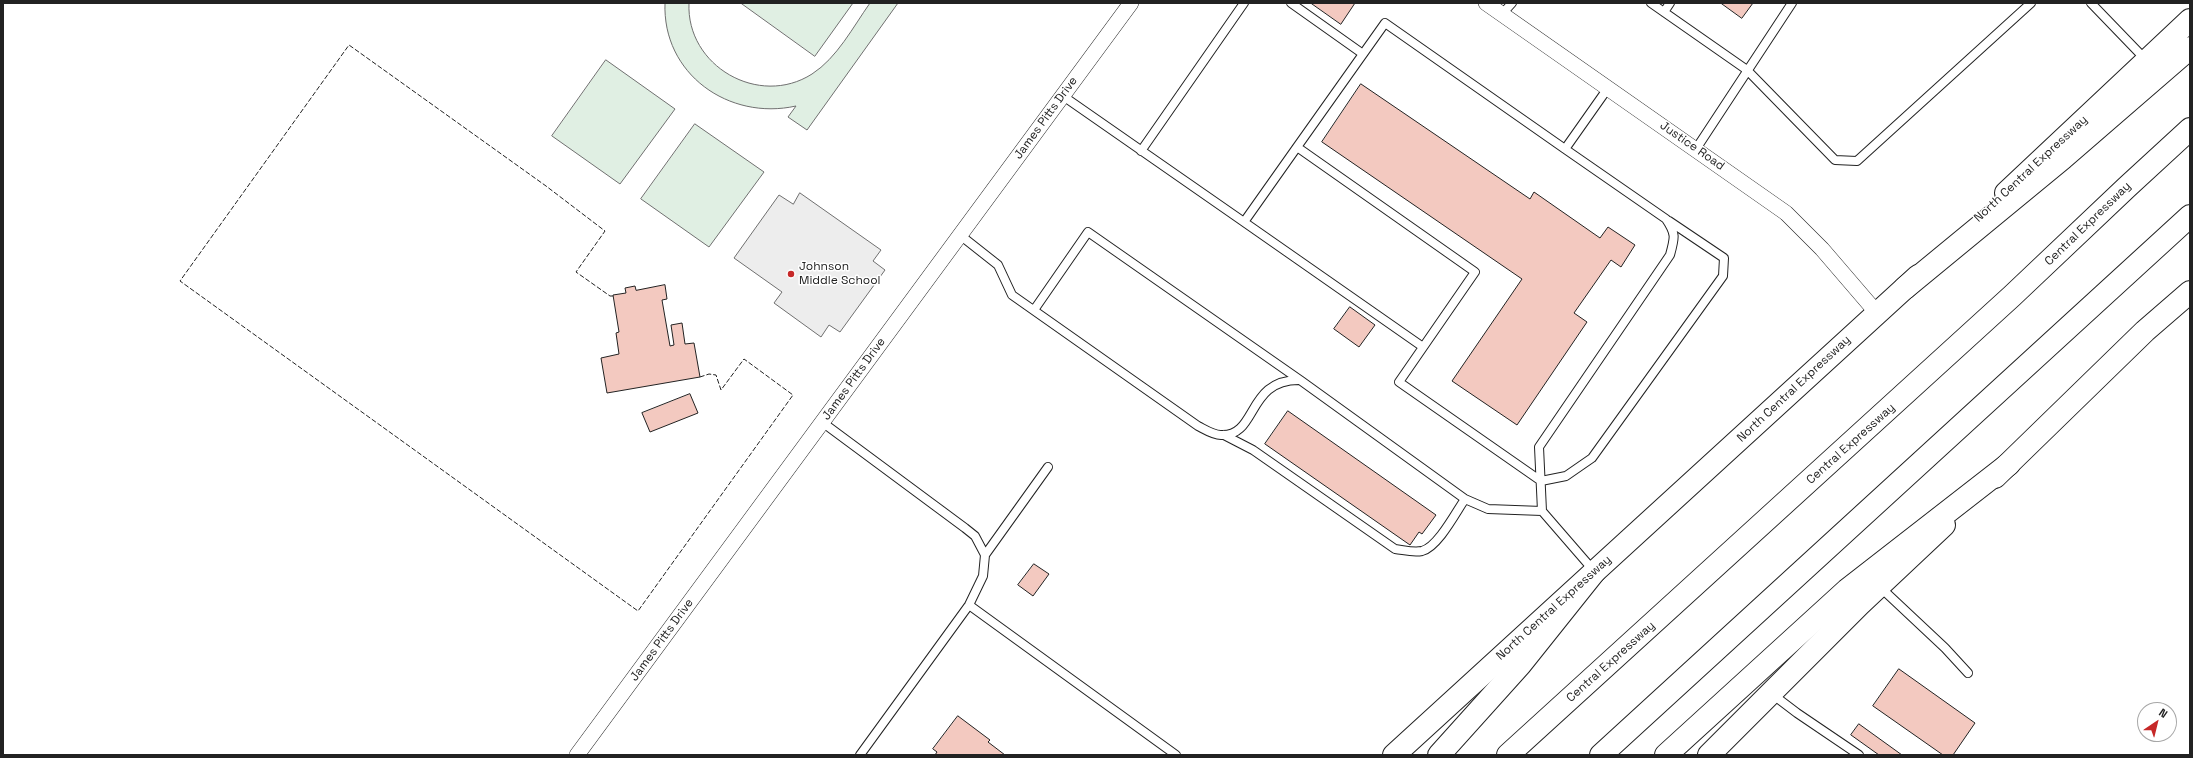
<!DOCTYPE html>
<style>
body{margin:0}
#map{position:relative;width:2193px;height:758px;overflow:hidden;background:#fff;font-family:"Space Grotesk",sans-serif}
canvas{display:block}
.frame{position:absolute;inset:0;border:4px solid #222;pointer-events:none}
.north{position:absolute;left:2137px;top:702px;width:40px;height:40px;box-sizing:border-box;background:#fff;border:1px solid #a7a7a7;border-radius:50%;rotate:35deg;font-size:11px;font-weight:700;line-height:16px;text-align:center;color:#222}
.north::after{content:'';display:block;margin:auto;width:14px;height:18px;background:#c62828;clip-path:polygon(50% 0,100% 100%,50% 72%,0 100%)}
</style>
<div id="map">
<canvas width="2193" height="758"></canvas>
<div class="frame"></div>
<div class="north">N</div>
</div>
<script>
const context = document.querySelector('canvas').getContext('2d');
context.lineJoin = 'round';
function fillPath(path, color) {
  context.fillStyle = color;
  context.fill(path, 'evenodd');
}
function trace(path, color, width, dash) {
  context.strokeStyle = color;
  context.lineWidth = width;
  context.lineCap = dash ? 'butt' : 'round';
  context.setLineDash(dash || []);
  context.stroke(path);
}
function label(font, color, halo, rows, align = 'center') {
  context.font = font + ' "Space Grotesk",sans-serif';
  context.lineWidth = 3;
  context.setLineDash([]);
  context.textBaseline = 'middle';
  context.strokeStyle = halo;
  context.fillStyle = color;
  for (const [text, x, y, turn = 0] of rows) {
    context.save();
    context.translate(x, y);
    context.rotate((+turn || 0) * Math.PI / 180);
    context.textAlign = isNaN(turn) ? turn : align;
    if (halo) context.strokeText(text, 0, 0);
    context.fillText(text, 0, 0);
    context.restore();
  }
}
const green = new Path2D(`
 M665 3H689C686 66 759 108 812 74 837 58 853 27 870 3H898L807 130 788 117 796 106C729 121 662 74 665 3Z
 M741 3H853L815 56Z
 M606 60 675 109 620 184 552 136Z
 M695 124 764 172 709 247 641 199Z`);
fillPath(green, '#e0efe3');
trace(green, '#6f6f6f', 1);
const parking = new Path2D(`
 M800 193 881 250 873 261 885 270 840 332 829 325 821 337 774 303 782 292 734 258 779 195 793 204Z`);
fillPath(parking, '#ededed');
trace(parking, '#6f6f6f', 1);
const building = new Path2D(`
 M1311 3H1355L1341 24Z
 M1721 3H1753L1742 18Z
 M1361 84 1530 199 1534 192 1600 238 1608 227 1635 245 1621 267 1611 260 1574 313 1587 322 1517 425 1452 381 1522 279 1322 142Z
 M665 285 667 299 662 300 670 346 674 345 671 325 682 323 685 344 694 343 700 377 607 393 601 358 619 354 616 333 619 332 613 295 626 293 625 288 635 286 636 290Z
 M1350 307 1375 325 1359 347 1334 329Z
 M690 394 698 413 650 432 642 413Z
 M1288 411 1436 515 1422 534 1419 532 1410 545 1265 444Z
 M1034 564 1049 574 1033 596 1018 585Z
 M1899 669 1975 723 1953 755H1943L1873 706Z
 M958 716 990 740 988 742 1005 755H935L937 752 933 749Z
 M1859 724 1902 755H1879L1851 735Z`);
fillPath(building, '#f3c9c0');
trace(building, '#222', 1);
const lane = new Path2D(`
 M1291 3 1363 54
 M1651 3 1747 70 1835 160 1857 161 2031 3
 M2091 3 2146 60
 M1664 12 1670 3
 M1502 14 1512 3
 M1063 96 1244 222
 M1297 147 1385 23 1565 149
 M1696 149 1792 3
 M1141 151 1244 3
 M960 235 998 265 1012 295 1198 426C1204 429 1213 435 1221 435 1258 437 1246 379 1300 380L1465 499 1488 509 1542 511 1539 447 1670 255C1675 237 1676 234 1666 219L1565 149 1608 88
 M1034 310 1088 232 1300 380
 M1423 347 1244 222 1297 147 1475 272 1399 382 1541 481 1566 476 1592 458 1723 276 1724 258 1669 221
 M822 422 965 528 975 536 985 555 983 576 969 605 860 755
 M1224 435 1253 450 1395 549C1404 550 1413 553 1422 551 1438 547 1456 512 1465 499
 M1542 511 1594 571
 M985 555 1048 467
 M1880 587 1945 648 1968 673
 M969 605 1176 755
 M1772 694 1797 713 1859 755`);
const street = new Path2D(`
 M1486 3 1786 213 1822 249 1877 313
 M577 755 1131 3`);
const secondary = new Path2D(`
 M2006 193 2190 20
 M1995 477 2145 331 2190 292
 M1394 755 1918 276
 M1709 755 1860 604 1944 525`);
const highway = new Path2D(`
 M1905 288 2063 158 2190 48
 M1439 755 1520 665 1595 571
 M1508 755 2012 296 2127 187 2190 129
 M1601 755 2190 216
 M1666 755 1847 590 2009 464`);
trace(lane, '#222', 10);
trace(street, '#222', 16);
trace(secondary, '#222', 24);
trace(highway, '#222', 24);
trace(lane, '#fff', 8);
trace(street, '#fff', 15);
trace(secondary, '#fff', 22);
trace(highway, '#fff', 22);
trace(new Path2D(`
 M613 296H610L576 272 605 231 546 186 349 45 180 281 638 611 793 395 744 359 721 390 716 375 709 374 700 377`), '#222', 1, [5, 2]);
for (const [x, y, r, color] of [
 [791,274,4,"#c62828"]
]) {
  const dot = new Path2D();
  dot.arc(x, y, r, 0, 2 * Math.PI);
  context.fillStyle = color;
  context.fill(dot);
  trace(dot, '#fff', 1.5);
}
label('12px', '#222', '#fff', [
 ["James Pitts Drive",1046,118,-54],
 ["Justice Road",1692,146,35],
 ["North Central Expressway",2031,169,-43],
 ["Central Expressway",2088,224,-44],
 ["James Pitts Drive",854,379,-54],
 ["North Central Expressway",1794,389,-43],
 ["Central Expressway",1851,444,-42],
 ["North Central Expressway",1554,608,-42],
 ["James Pitts Drive",662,640,-54],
 ["Central Expressway",1611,662,-42]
]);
label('12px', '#222', '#fff', [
 ["Johnson",799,267],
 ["Middle School",799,281]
], 'left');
</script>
